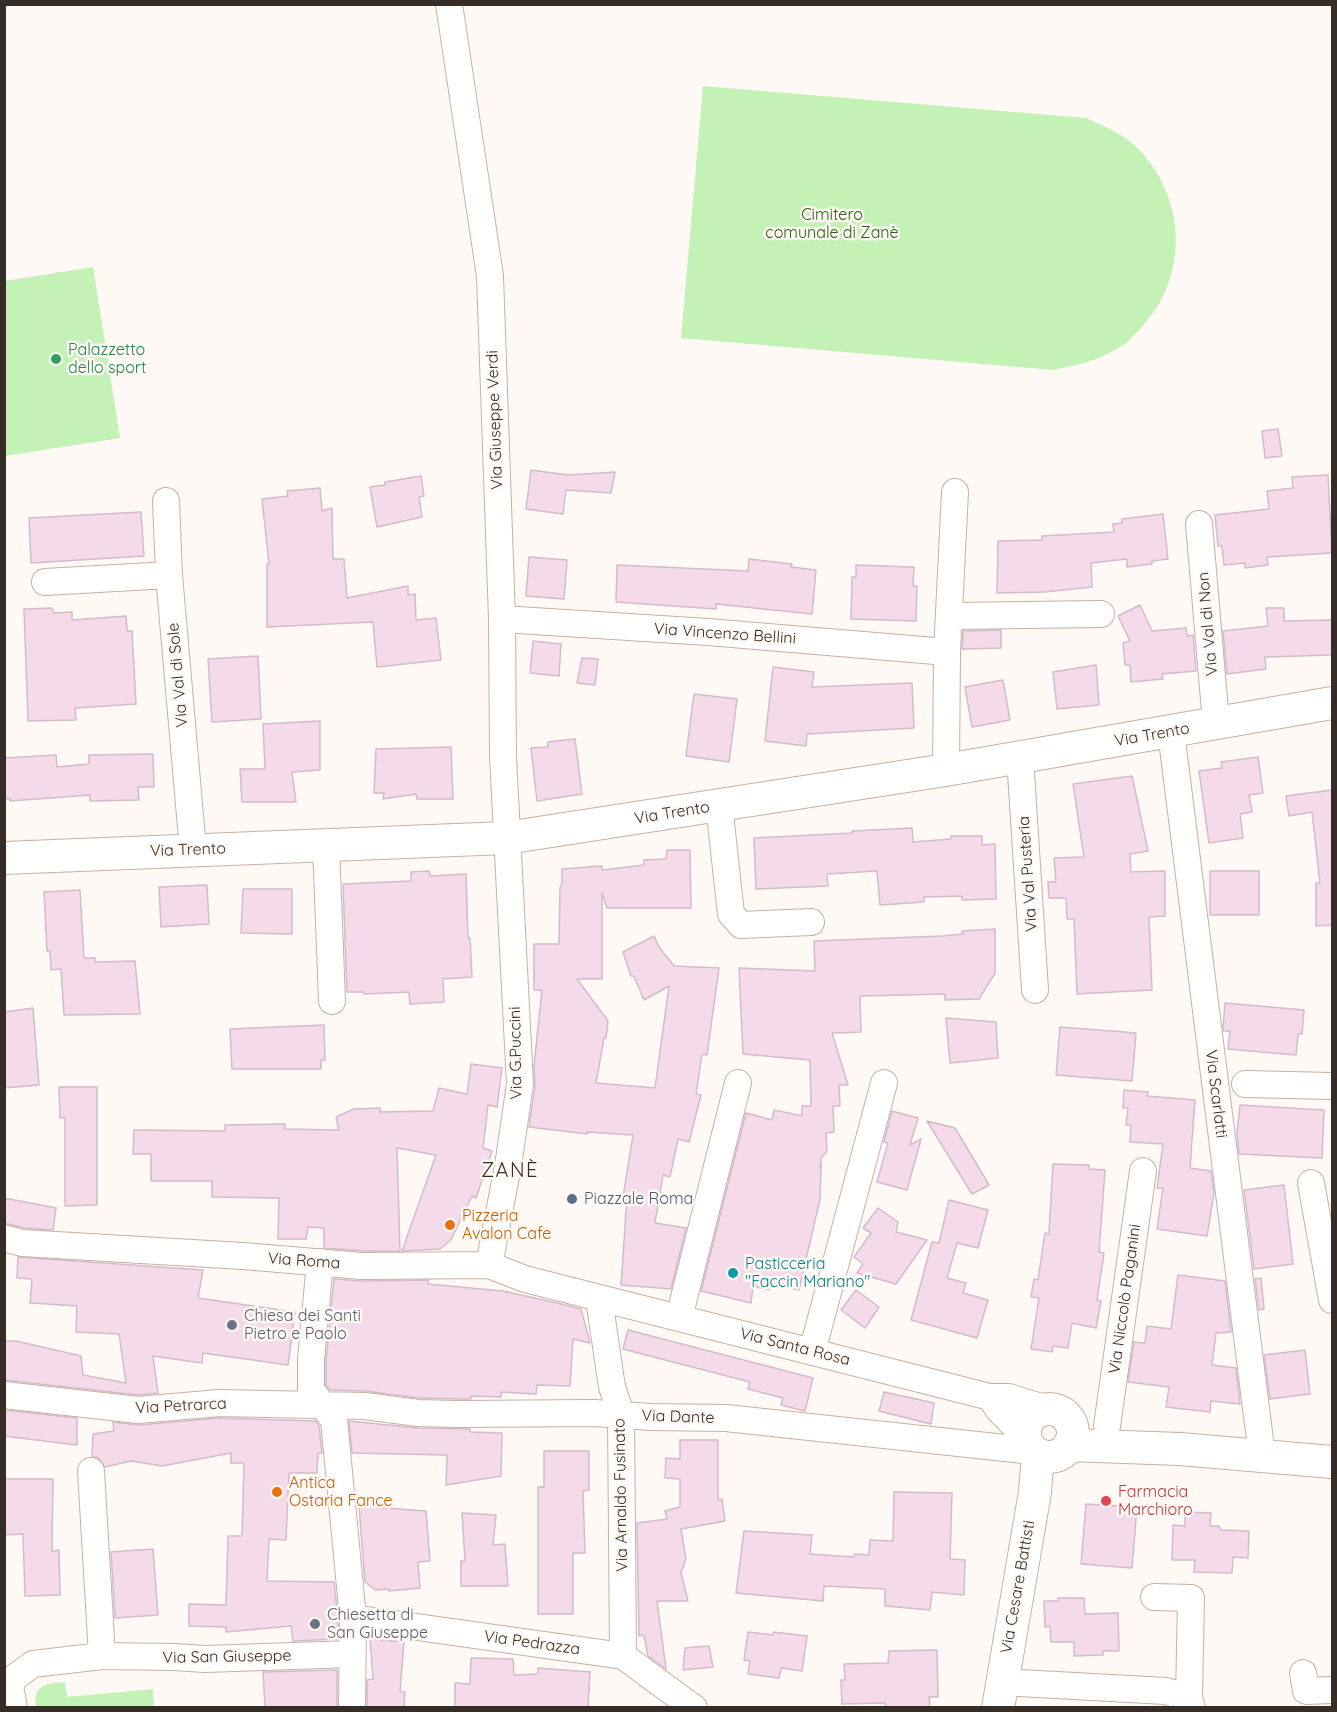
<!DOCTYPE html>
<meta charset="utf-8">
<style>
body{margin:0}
#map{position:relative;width:1337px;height:1712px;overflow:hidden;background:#fef9f5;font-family:Quicksand,sans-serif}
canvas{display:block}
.frame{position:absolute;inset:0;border:6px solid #362d27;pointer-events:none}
</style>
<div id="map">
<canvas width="1337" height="1712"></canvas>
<div class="frame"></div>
</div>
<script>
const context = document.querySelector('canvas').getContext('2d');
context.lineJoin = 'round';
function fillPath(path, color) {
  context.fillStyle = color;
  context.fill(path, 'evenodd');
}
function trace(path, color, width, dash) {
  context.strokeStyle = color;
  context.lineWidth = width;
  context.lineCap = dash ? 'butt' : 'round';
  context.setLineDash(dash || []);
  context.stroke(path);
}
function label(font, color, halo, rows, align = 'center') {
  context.font = font + ' Quicksand,sans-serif';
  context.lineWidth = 5;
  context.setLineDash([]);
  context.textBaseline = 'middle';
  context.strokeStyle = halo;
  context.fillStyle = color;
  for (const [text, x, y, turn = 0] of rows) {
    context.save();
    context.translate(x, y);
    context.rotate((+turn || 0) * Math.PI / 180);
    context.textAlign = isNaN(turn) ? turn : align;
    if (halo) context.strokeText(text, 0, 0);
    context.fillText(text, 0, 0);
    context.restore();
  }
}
fillPath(new Path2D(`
 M703 86 1086 118C1106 127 1128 136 1143 154 1188 206 1187 282 1138 331 1133 336 1128 342 1122 346 1099 360 1079 365 1053 370L681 338Z
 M93 267 120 438 5 456V281Z
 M65 1682 67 1697 153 1689 154 1707H36C32 1685 47 1683 65 1682Z`), '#c3f1b6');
const building = new Path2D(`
 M1278 429 1282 456 1265 458 1262 431Z
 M531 470 568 475 615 472 611 493 566 490 563 514 526 509Z
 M1328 475 1332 553 1267 557 1268 565 1245 568V563L1224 565 1222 546H1218L1215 515 1269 509 1267 491 1293 488 1292 477Z
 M421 476 424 496 419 497 422 517 377 527 370 487 385 485V482Z
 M320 488 322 511 332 508 333 559H344L347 598 408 586V595L415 594 416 620 436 618 441 660 377 667 373 622 267 627V564H269L262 499 288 496 287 491Z
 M141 512 144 556 31 563 29 518Z
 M1163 514 1168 559 1152 561V564L1127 567V559L1091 563 1092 587 1044 592 997 593 998 541 1042 540V536L1114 532 1113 524 1122 523V519Z
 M529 557 567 560 564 599 526 596Z
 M749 559 792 564 791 567 816 570 812 614 716 604V609L616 602 617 565 748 571Z
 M856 565 914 567 913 586H917L916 621 851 619 852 577H856Z
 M1140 605 1152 631 1186 628 1187 636 1193 635 1196 671 1162 674 1163 679 1131 682 1130 665H1125L1123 643 1130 641 1118 616Z
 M52 608 54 613 72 612V620L126 616 127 631H132L136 704 75 708 76 720 28 721 24 609Z
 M1266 608H1284V621L1332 620V655L1265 657 1266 669 1227 674 1223 631 1268 626Z
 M1001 630V648L962 649 963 631Z
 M533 641 561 644 559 676 530 673Z
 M258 656 261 719 212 722 208 659Z
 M582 658 598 659 595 685 577 683Z
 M1096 665 1099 705 1057 709 1053 672Z
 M773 667 814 672 812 687 912 683 914 728 807 734 806 746 765 741Z
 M1003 680 1010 720 972 727 965 687Z
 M694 694 737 699 729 762 686 756Z
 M320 721V770L292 772 296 802H242L240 769H265L263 724Z
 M575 739 582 794 537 801 531 748 548 747V742Z
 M451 747 453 799H417L416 794 383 799 384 793H374L376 749Z
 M153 754 154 787H138L139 800 90 801V795L10 801V799H4L5 758 56 755 57 767 89 764V755Z
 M1258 757 1263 793 1249 795 1252 812 1240 814 1243 838 1209 843 1199 771 1222 768 1221 762Z
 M1132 776 1148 851 1130 854 1131 872 1165 871V916L1149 917 1152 990 1077 994 1074 919H1067L1066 898H1049L1048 882H1056L1054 858 1084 857 1073 784Z
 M1332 790V925L1316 926V883H1320L1312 812 1289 816 1286 796Z
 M912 828 913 842 951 839V836H982V845L995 844 996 899 962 900V896L924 897V902L880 905 877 871 827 874 828 886 756 889 754 838 853 833 852 831Z
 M667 850H690L691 908H607L602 893V979H577L608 1021 606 1038H604L596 1083 655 1088 669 986 644 1000 634 976H631L623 952 654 936 659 947 674 966 719 968 707 1055 702 1054 696 1094 701 1095 689 1142 678 1139 670 1177 663 1175 655 1223 686 1228 671 1289 621 1285 627 1197H623L633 1135 587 1132V1134L529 1127 535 1086 534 1066 542 990H534V944H559L560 888 562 884V869L602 866V870L644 865V860L666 859Z
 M429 871 430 876 466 874 468 938H470L472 977 443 979 444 1002 410 1004 409 992 364 994V992H347L343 884 411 881V872Z
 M1210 871H1259V915H1210Z
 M207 885 209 924 161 927 159 887Z
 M243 889H292V934L241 933Z
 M80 890 84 958H95V962L135 961 140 1014 64 1015 61 969 51 970 50 951H47L44 892Z
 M995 929V973L979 999 945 1000V994L860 996 861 1032 832 1033 848 1085H839L840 1106H833L834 1132 826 1133 827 1151 821 1158V1167L819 1166 821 1167 820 1199 799 1290 770 1284 769 1290 753 1286 751 1303 701 1291 746 1113 772 1120 774 1110 802 1116V1106H811L810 1060 743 1054 739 968 815 971 814 941 942 936 963 934 962 931Z
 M1225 1003 1304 1010 1302 1034H1298L1296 1055 1228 1049 1230 1031H1224L1223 1028Z
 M33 1008 39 1085 4 1088V1012Z
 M946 1018 996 1022 998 1058 950 1063Z
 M324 1025 325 1060H321V1069H232L230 1029Z
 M1060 1027 1136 1033 1132 1081 1056 1075Z
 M471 1064 502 1068 497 1107 488 1105 483 1148 492 1151 476 1198 472 1196 451 1240 440 1249 402 1251 436 1155 397 1148 400 1251H363L324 1248V1228L308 1227 306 1239H278L279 1198 212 1197V1181H151V1154H133L134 1130 225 1131V1125L285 1124V1129L339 1130 336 1117 354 1109 380 1108V1112L433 1111 439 1088 467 1094Z
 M59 1087H97V1205L65 1206V1118H60Z
 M1124 1090 1148 1092 1147 1096 1195 1100 1190 1168 1211 1171 1214 1193 1207 1236 1157 1229 1163 1188H1157L1163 1144 1130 1142 1131 1125H1126L1128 1108H1123Z
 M1240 1105 1324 1110 1322 1158 1239 1154 1237 1133Z
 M892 1111 918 1118 910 1145 921 1139 907 1190 877 1182 888 1143 884 1142Z
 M927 1121 955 1128 989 1185 972 1194Z
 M1053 1164 1089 1165V1169L1105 1170 1099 1252 1104 1253 1097 1300 1101 1301 1096 1328 1072 1323 1068 1348 1053 1346 1052 1352 1031 1349 1039 1298 1031 1297 1034 1279 1038 1280 1045 1233 1049 1234Z
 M1284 1185 1293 1264 1254 1269 1244 1190Z
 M4 1198 56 1208 53 1230 24 1228 4 1223Z
 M949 1200 988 1210 978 1248 957 1243 947 1278 966 1283 963 1293 988 1300 977 1338 911 1320 932 1242 939 1243Z
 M878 1208 898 1222 896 1232 927 1240 896 1284 857 1273 863 1264 854 1257 871 1233 863 1228Z
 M18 1257 203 1270 198 1298 295 1312 288 1365 203 1353 202 1363 153 1356 158 1393 138 1395 4 1380V1341H16L81 1356 83 1375 126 1383 119 1334 76 1332 77 1306 30 1303 32 1279 17 1278Z
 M1178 1275 1225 1281 1231 1332 1216 1333 1212 1365 1236 1368 1240 1404 1211 1401 1210 1412 1166 1407 1169 1387 1128 1382 1134 1342 1145 1343 1147 1326 1171 1329Z
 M1261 1278 1264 1309 1259 1310 1255 1279Z
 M334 1279 362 1281 428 1280V1284L503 1291 557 1303 581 1309 590 1343 573 1339 570 1386 537 1385 536 1394 501 1392V1397L471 1396V1399H457L419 1398 365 1391 330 1390 326 1385V1360Z
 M856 1290 879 1307 865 1328 841 1310Z
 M628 1330 813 1378 805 1411 781 1405 783 1398 748 1389 750 1382 623 1349Z
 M1305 1350 1310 1394 1270 1399 1264 1355Z
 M884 1392 934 1403 931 1424 879 1411Z
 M4 1410 77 1418V1445L4 1436Z
 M219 1418 316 1421 319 1426 322 1453H318L317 1473H289L286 1540 269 1539 267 1581 334 1582 338 1619V1639L293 1641 291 1626 226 1632V1627L189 1626V1604L226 1605 228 1536H242L244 1463H231V1453L162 1466 131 1461 105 1467 98 1458 92 1456 93 1434 114 1431 113 1422 139 1425Z
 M349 1421 418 1428 470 1429V1432L502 1433 501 1476 446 1485 447 1455 352 1453Z
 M680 1440H718V1500L722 1499 725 1521 681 1529 686 1559 681 1573 688 1601H657L666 1669 648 1656 644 1635 639 1636 637 1523 667 1519 665 1511 680 1507V1479L665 1478 666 1458 680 1459Z
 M544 1451H589V1490L583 1491 585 1553H573V1614H538V1487H544Z
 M4 1479H53L52 1551 59 1550 60 1595 25 1596 23 1534 4 1535Z
 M894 1492 952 1493 950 1559 965 1560 964 1595 932 1592 930 1610 885 1606V1589L824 1586 823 1601 736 1593 744 1531 812 1535 810 1554 854 1557 855 1554 869 1555 870 1540 893 1541Z
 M1086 1504 1137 1507 1132 1568 1081 1564Z
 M359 1506 426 1511 430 1561 418 1562 420 1588 389 1591V1589L375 1590 365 1582Z
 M1185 1512 1211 1513 1210 1526H1219L1221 1530 1249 1531 1248 1558 1233 1557 1232 1573 1194 1572 1195 1560H1172L1173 1525 1185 1526Z
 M462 1513 496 1515 493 1545 505 1544 508 1586H461V1561H465Z
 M153 1549 158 1615 115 1618 111 1552Z
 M1058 1598H1084L1085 1614 1118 1613 1119 1651H1103V1655L1074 1656V1642H1051L1050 1626 1045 1627 1044 1601H1058Z
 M748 1632 773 1635 774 1632 807 1636 802 1671 781 1668 779 1678 748 1674 750 1661 744 1660Z
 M370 1639 404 1642 400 1691 405 1692 404 1707H367V1680L373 1679Z
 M709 1646 713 1667 683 1670 685 1648Z
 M937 1650 938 1697H929L930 1707H885V1703L842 1704 841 1680H845L844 1664 888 1663 889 1651Z
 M471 1658 513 1659 514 1675 538 1674V1668L590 1672 588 1707H455V1683L470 1684Z
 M337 1670V1707H265L263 1672Z`);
fillPath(building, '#f5dae9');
trace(building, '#d4bbc9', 1.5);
const minor = new Path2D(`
 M449 4 490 276 502 619 503 757 520 1084 508 1166 489 1265
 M166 501 169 575 193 850
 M1199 524 1216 723
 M45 582 169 575
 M950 616 1101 614
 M502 619 708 632 947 652
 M1171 732 1262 1456
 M1020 757 1035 990
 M946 770 947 652 955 492
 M719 805 731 914 741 925 811 922
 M326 845 332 1001
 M1245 1084 1332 1086
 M1311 1183 1332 1300
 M4 1238 22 1243 243 1256 362 1266 489 1265 525 1279 990 1397H1009L1047 1409
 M320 1262 311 1359V1390L334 1420 353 1618 352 1708
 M599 1299 612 1387 621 1414 623 1656
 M679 1318 738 1083
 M812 1352 884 1083
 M4 1395 138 1410 219 1403 365 1406 418 1413 457 1414 594 1413 651 1417 726 1418 1033 1451
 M990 1397 999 1410 1026 1438
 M1107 1426 1143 1171
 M91 1471 102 1656
 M1154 1597 1191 1598 1189 1698
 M353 1618 623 1656 694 1708
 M1303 1673 1306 1691 1332 1690
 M1001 1682 1166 1691 1189 1698 1192 1708
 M14 1708 10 1686 15 1677 33 1664 102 1656 174 1657 205 1659 352 1654`);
const tertiary = new Path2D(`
 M4 858 506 838 946 770 1332 703
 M1025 1433a24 24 0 1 1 48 0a24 24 0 1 1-48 0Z
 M1069 1445 1180 1449 1332 1462
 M998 1708 1035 1492 1038 1454`);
trace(minor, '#c7b0a1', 28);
trace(tertiary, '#c7b0a1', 34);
trace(minor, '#fff', 26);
trace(tertiary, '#fff', 32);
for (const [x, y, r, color] of [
 [56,359,6,"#2e9e5b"],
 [572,1199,6,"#5c6f8a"],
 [450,1225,6,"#e8710a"],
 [733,1273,6,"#0f9aa8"],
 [232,1325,6,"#6b7280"],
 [277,1492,6,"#e8710a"],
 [1106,1501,6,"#e0444e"],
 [315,1624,6,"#6b7280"]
]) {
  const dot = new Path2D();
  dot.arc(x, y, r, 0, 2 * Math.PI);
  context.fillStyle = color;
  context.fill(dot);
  trace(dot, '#fef9f5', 2);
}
label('16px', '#276011', '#fef9f5', [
 ["Cimitero",832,215],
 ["comunale di Zanè",832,233]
]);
label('16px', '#27864d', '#fef9f5', [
 ["Palazzetto",68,350],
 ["dello sport",68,368]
], 'left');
label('16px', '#362d27', '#fef9f5', [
 ["Via Giuseppe Verdi",495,420,-92],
 ["Via Val di Non",1208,624,-95],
 ["Via Vincenzo Bellini",725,634,4],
 ["Via Val di Sole",178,675,-95],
 ["Via Trento",1152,735,-10],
 ["Via Trento",672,813,-9],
 ["Via Trento",188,850,-2],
 ["Via Val Pusteria",1028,874,-94],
 ["Via G.Puccini",516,1053,-91],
 ["Via Scarlatti",1216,1094,83],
 ["Via Roma",304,1261,4],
 ["Via Niccolò Paganini",1125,1299,-82],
 ["Via Santa Rosa",795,1347,14],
 ["Via Petrarca",181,1406,-3],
 ["Via Dante",678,1417,2],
 ["Via Arnaldo Fusinato",621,1495,-91],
 ["Via Cesare Battisti",1018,1587,-80],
 ["Via Pedrazza",532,1643,8],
 ["Via San Giuseppe",227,1657,-1]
]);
label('16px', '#4e5e75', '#fef9f5', [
 ["Piazzale Roma",584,1199]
], 'left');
label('16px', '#c56008', '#fef9f5', [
 ["Pizzeria",462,1216],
 ["Avalon Cafe",462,1234],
 ["Antica",289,1483],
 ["Ostaria Fance",289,1501]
], 'left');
label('16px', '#0d838f', '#fef9f5', [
 ["Pasticceria",745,1264],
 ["\"Faccin Mariano\"",745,1282]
], 'left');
label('16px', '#5b616d', '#fef9f5', [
 ["Chiesa dei Santi",244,1316],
 ["Pietro e Paolo",244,1334],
 ["Chiesetta di",327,1615],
 ["San Giuseppe",327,1633]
], 'left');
label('16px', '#be3a42', '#fef9f5', [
 ["Farmacia",1118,1492],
 ["Marchioro",1118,1510]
], 'left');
context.letterSpacing = '1.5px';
label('20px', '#39281b', '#fef9f5', [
 ["ZANÈ",510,1171]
]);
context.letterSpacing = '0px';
</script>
